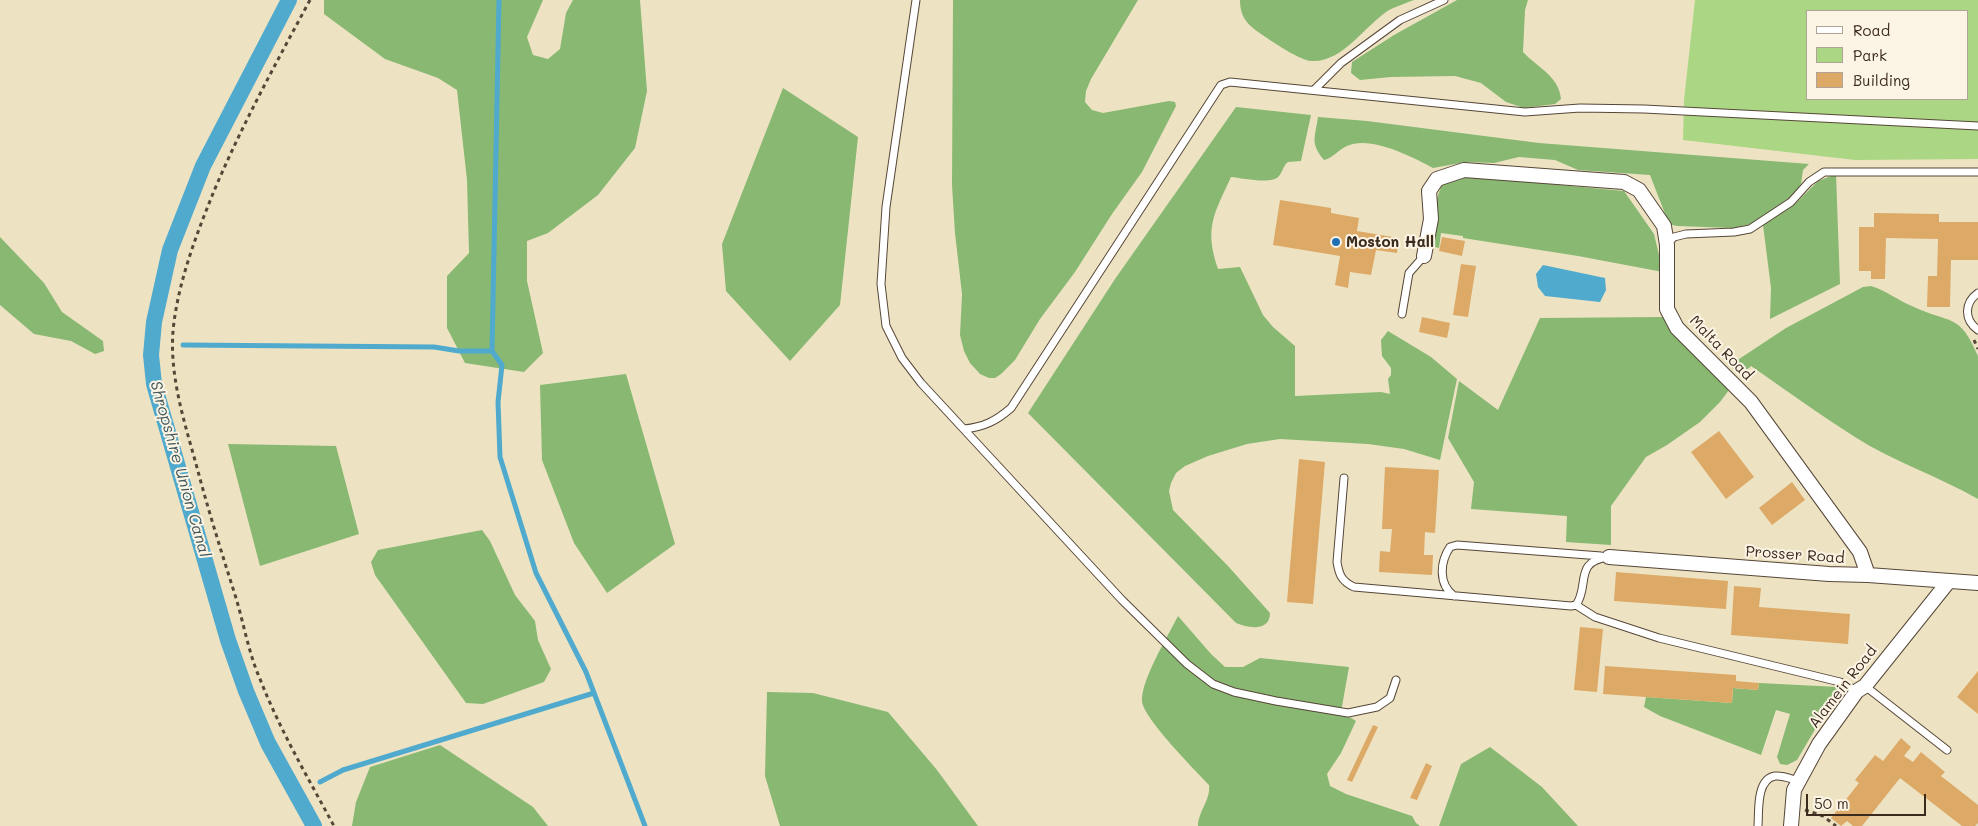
<!DOCTYPE html>
<style>
body{margin:0}
#map{position:relative;width:1978px;height:826px;overflow:hidden;background:#ede3c3;font-family:Mali,sans-serif}
canvas{display:block}
.legend{position:absolute;left:1806px;top:10px;width:162px;height:90px;box-sizing:border-box;background:#fcf5e5;border:1px solid #afa495;margin:0;padding:6px 9px;list-style:none;font-size:15px;color:#3b2a1e}
.legend li{display:flex;align-items:center;gap:10px;height:25px}
.legend b{width:25px;border:1px solid #afa495}
.scale{position:absolute;left:1806px;top:794px;width:120px;height:22px;box-sizing:border-box;border:2px solid #3b2a1e;border-top:0;padding-left:6px;font-size:15px;line-height:18px;white-space:nowrap;color:#3b2a1e;-webkit-text-stroke:4px #fcf5e5;paint-order:stroke}
</style>
<div id="map">
<canvas width="1978" height="826"></canvas>
<ul class="legend">
<li><b style="height:6px;background:#fff"></b>Road</li>
<li><b style="height:14px;background:#abd784"></b>Park</li>
<li><b style="height:14px;background:#dda966"></b>Building</li>
</ul>
<div class="scale">50 m</div>
</div>
<script>
const context = document.querySelector('canvas').getContext('2d');
context.lineJoin = 'round';
function fillPath(path, color) {
  context.fillStyle = color;
  context.fill(path, 'evenodd');
}
function trace(path, color, width, dash) {
  context.strokeStyle = color;
  context.lineWidth = width;
  context.lineCap = dash ? 'butt' : 'round';
  context.setLineDash(dash || []);
  context.stroke(path);
}
function label(font, color, halo, rows, align = 'center') {
  context.font = font + ' Mali,sans-serif';
  context.lineWidth = 4;
  context.setLineDash([]);
  context.textBaseline = 'middle';
  context.strokeStyle = halo;
  context.fillStyle = color;
  for (const [text, x, y, turn = 0] of rows) {
    context.save();
    context.translate(x, y);
    context.rotate((+turn || 0) * Math.PI / 180);
    context.textAlign = isNaN(turn) ? turn : align;
    if (halo) context.strokeText(text, 0, 0);
    context.fillText(text, 0, 0);
    context.restore();
  }
}
fillPath(new Path2D(`
 M1695 0H1978V159L1855 160 1683 140 1684 100ZM1807 11H1967V99H1807Z`), '#abd784');
fillPath(new Path2D(`
 M324 0H543L527 37 533 55 548 59 560 49 566 13 573 0H640L647 91 635 148 598 195 548 233 527 241V281L543 353 524 372 465 363 447 328V276L469 253 467 180 457 90 438 78 385 59 324 14Z
 M953 0H1138L1091 79 1086 91 1085 102 1092 110 1103 113 1169 101 1175 102 1176 106 1142 172 1112 214 1075 272 1040 319 1015 360 1001 374 995 378H989L980 374 970 363 964 351 960 335 962 294 955 233 952 185Z
 M1240 0H1414C1406 3 1397 6 1389 10 1365 25 1343 63 1311 61 1300 60 1276 44 1267 38 1251 27 1240 21 1240 0Z
 M1457 0H1528L1525 10 1523 52C1537 67 1559 76 1561 99L1555 104 1524 108 1506 102 1481 83 1455 76 1391 77 1360 80 1351 73 1352 62 1394 35Z
 M783 88 858 137 840 305 790 361 726 291 722 244Z
 M1236 107 1311 115 1301 161 1288 162C1283 166 1283 171 1279 176 1272 185 1242 178 1231 177 1214 214 1204 228 1218 269L1240 267 1263 315 1273 327 1295 346V396L1381 392 1390 394 1388 379 1391 375V368L1382 356 1381 340 1388 331 1431 357 1457 379 1440 460 1404 449 1368 444 1280 439 1247 444 1208 456 1185 466 1176 473 1171 483 1169 491 1173 510 1228 566 1270 613C1270 632 1248 628 1236 623L1028 413 1115 279Z
 M1318 117 1367 121 1539 143 1809 164 1803 170 1801 184 1795 194 1751 224 1733 228 1677 226 1669 224 1650 175 1578 170 1555 160 1519 157 1494 163 1466 162 1433 168C1413 157 1370 135 1347 146 1339 149 1333 158 1324 160 1310 143 1315 138 1318 117Z
 M1836 174 1840 284 1770 319 1771 288 1763 225 1795 204 1818 181Z
 M1475 177 1624 191 1654 234 1663 272 1578 256 1463 238V236L1441 233 1439 248 1431 246V241C1433 229 1435 192 1444 183 1451 177 1466 178 1475 177Z
 M0 237 44 283 62 312 103 341 104 351 95 354 71 341 34 334 0 305Z
 M1871 286C1887 291 1899 301 1914 307 1951 324 1960 313 1978 356V499C1938 476 1894 462 1855 437 1820 415 1786 390 1751 366L1740 376 1730 365 1786 328 1863 287Z
 M1663 317 1732 386 1720 402 1700 422 1667 445 1646 457 1611 506V545L1566 542 1567 516 1471 509 1474 482 1448 438 1459 381 1498 410 1540 318Z
 M626 374 675 544 607 593 574 543 542 460 540 385Z
 M228 444 336 446 359 534 260 566Z
 M482 530 490 541 515 595 535 621 538 640 551 669 544 682 483 704 466 703 375 575 371 562 378 550Z
 M1178 616 1211 654 1225 667H1243L1260 658 1349 667 1341 712 1356 721 1341 753 1327 774 1330 786 1346 794 1412 816 1416 823 1420 826H1198C1198 812 1211 799 1209 785 1195 770 1143 718 1142 701 1141 680 1168 636 1178 616Z
 M1759 683 1838 687 1843 693 1820 721 1797 760 1787 765 1780 764 1777 757 1790 714 1776 710 1761 755 1660 716 1644 707 1646 697 1732 703 1733 688 1758 690Z
 M767 692 813 693 888 712 937 770 978 826H780L765 776Z
 M440 745 533 807 548 826H352L356 802 370 767Z
 M1490 747 1542 787 1578 826H1439L1461 764Z`), '#88b872');
fillPath(new Path2D(`
 M1543 265 1605 278 1606 290 1600 302 1545 296 1538 287 1536 274Z`), '#4faacd');
trace(new Path2D(`
 M499 0 492 351 502 365 498 402 500 457 536 573 586 672 645 826
 M183 345 434 347 459 351H492
 M320 782 343 770 594 693`), '#4faacd', 5);
trace(new Path2D(`
 M289 0 203 166 170 250 154 322 151 355 154 384 228 640 246 691 268 743 314 826`), '#4faacd', 16);
fillPath(new Path2D(`
 M1280 200 1331 208V213L1359 218 1357 231 1399 238 1397 253 1376 250 1371 275 1350 272 1348 288 1335 285 1340 256 1273 245Z
 M1874 213 1939 214V222H1978V260H1951L1950 307H1927L1928 276H1937L1938 239 1886 238 1885 279H1871V271H1859V227H1874Z
 M1442 237 1465 241 1462 256 1439 251Z
 M1461 264 1476 266 1468 317 1453 315Z
 M1422 317 1450 323 1447 338 1419 332Z
 M1719 431 1754 477 1726 499 1691 452Z
 M1299 459 1325 462 1313 604 1287 602Z
 M1385 467 1439 470 1435 533 1425 532 1424 555H1433L1432 575 1379 572 1380 551 1390 552 1392 529H1382Z
 M1792 482 1805 500 1772 525 1759 508Z
 M1616 572 1728 581 1726 609 1614 601Z
 M1734 586 1761 588 1759 607 1850 614 1848 644 1731 635Z
 M1580 627 1603 629 1597 692 1574 690Z
 M1605 666 1736 675V681L1759 683 1758 690 1733 688 1732 703 1603 694Z
 M1978 671V714L1957 697Z
 M1373 725 1378 727 1352 782 1347 780Z
 M1901 738 1911 747 1904 756 1913 762 1921 752 1945 772 1941 776 1978 805V823L1975 826H1962L1900 778 1862 826H1853L1847 821 1841 826 1831 818 1859 783 1855 780 1875 755 1883 761Z
 M1426 763 1432 766 1417 800 1410 798Z`), '#dda966');
const lane = new Path2D(`
 M916 0 886 207 881 284 886 326 902 358 921 383 1122 600 1187 664 1213 684 1234 692 1276 701 1348 713 1377 707 1390 698 1396 680
 M1314 90 1341 63 1400 20 1444 0
 M1667 244 1674 237 1686 234 1734 232 1750 229 1791 202 1809 182 1824 172H1978
 M1978 293C1964 303 1964 320 1978 330
 M1402 314 1409 273 1424 256
 M964 429C984 427 996 421 1011 408L1221 85 1230 82 1525 112 1580 108 1644 109 1978 126
 M1344 478 1337 562C1339 574 1341 581 1354 587L1571 606 1576 605C1590 586 1573 561 1609 557
 M1454 596C1438 584 1440 562 1450 547L1457 545 1601 556
 M1576 605 1595 617 1659 638 1840 682 1857 691
 M1865 686 1947 750
 M1758 826C1759 812 1756 779 1775 776 1783 775 1791 779 1799 781`);
const street = new Path2D(`
 M1424 256 1431 219 1429 191 1437 179 1464 170 1624 182 1639 190 1664 226 1667 245V309L1677 328 1751 402 1860 552 1868 575
 M1609 557 1829 574 1868 575 1978 583
 M1791 826 1794 790 1819 744 1857 691 1865 686 1949 581`);
trace(lane, '#564637', 9);
trace(street, '#564637', 16);
trace(new Path2D(`
 M310 0C276 63 242 125 214 191 197 233 180 277 174 322 167 374 186 426 199 475 210 516 223 557 236 598 244 625 249 654 260 679 280 730 308 778 334 826
 M1974 340 1978 349
 M1805 810 1823 816 1836 826`), '#564637', 3, [4, 4]);
trace(lane, '#fff', 7);
trace(street, '#fff', 14);
for (const [x, y, r, color] of [
 [1336,242,5,"#1f6fb2"]
]) {
  const dot = new Path2D();
  dot.arc(x, y, r, 0, 2 * Math.PI);
  context.fillStyle = color;
  context.fill(dot);
  trace(dot, '#fcf5e5', 2);
}
label('bold 15px', '#3b2a1e', '#fcf5e5', [
 ["Moston Hall",1346,242]
], 'left');
label('15px', '#3b2a1e', '#fcf5e5', [
 ["Malta Road",1721,348,46],
 ["Prosser Road",1795,555,4],
 ["Alamein Road",1843,687,-52]
]);
label('italic 16px', '#42575b', '#fcf5e5', [
 ["Shropshire Union Canal",180,469,74]
]);
</script>
